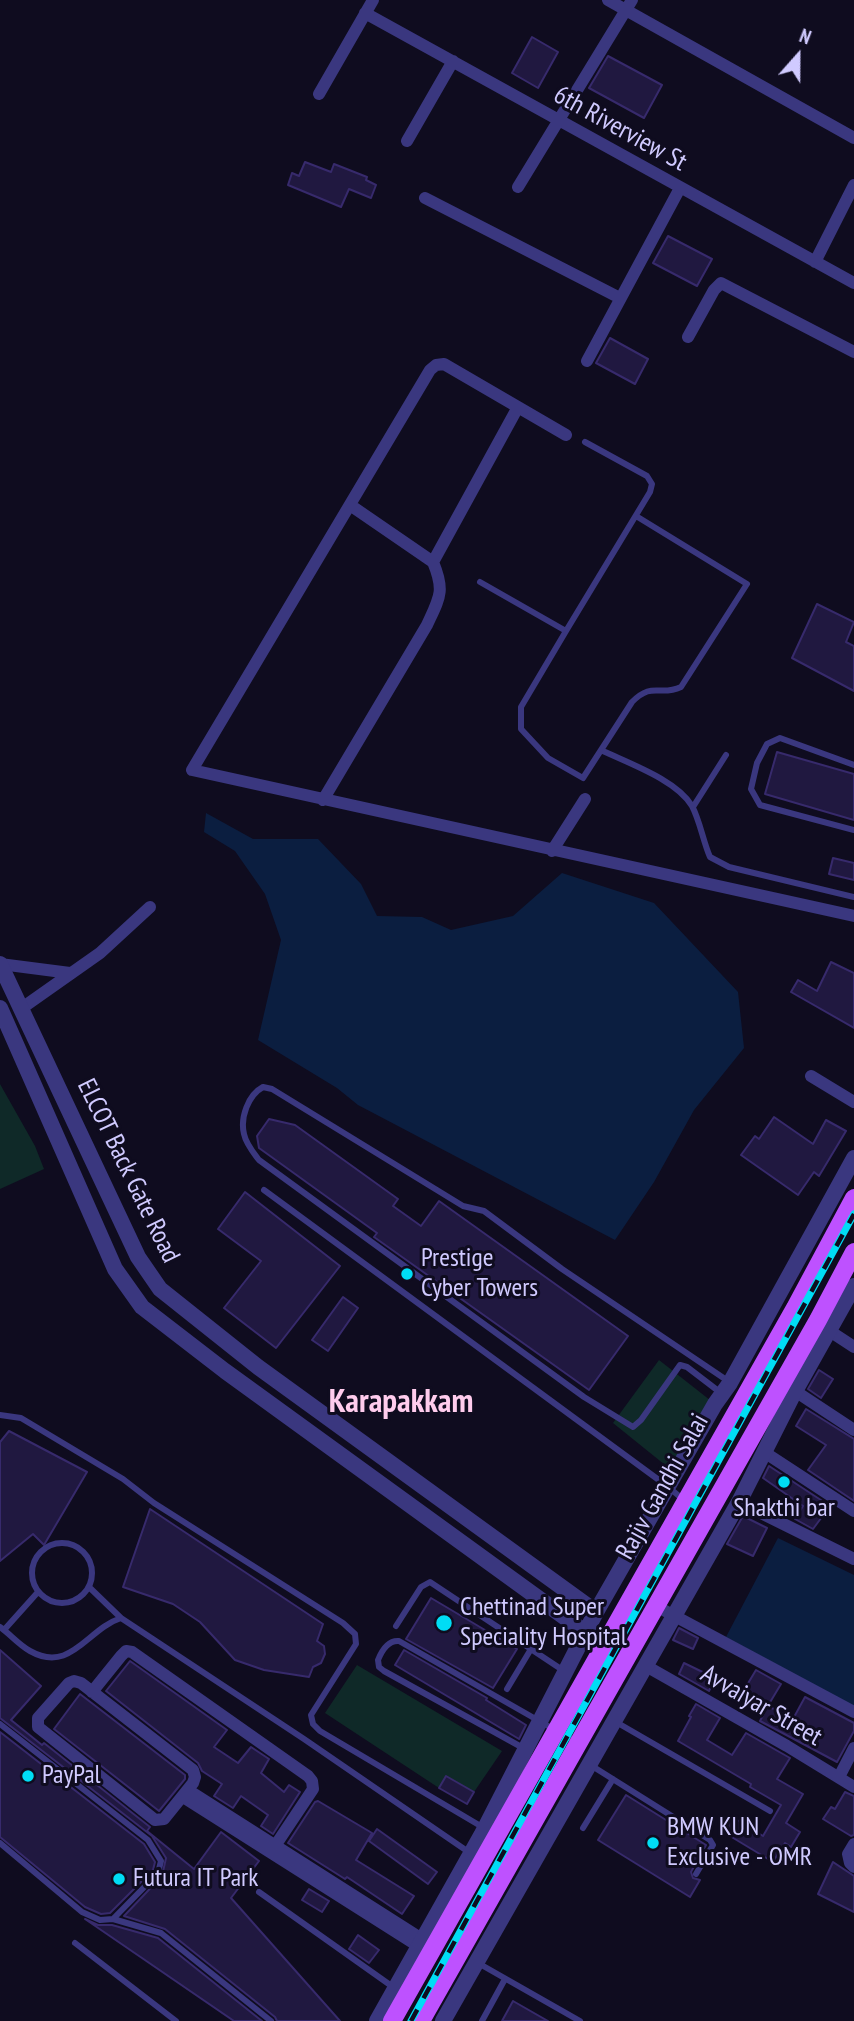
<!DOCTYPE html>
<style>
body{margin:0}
#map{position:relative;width:854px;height:2021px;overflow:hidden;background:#0f0c1f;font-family:"PT Sans Narrow",sans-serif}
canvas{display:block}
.north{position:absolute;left:763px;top:21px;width:70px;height:70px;-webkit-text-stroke:5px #0f0c1f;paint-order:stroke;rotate:21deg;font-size:19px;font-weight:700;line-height:28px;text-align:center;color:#d0caff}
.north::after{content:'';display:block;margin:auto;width:24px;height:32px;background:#d0caff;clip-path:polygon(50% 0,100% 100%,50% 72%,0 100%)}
</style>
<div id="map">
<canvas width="854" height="2021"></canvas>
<div class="north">N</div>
</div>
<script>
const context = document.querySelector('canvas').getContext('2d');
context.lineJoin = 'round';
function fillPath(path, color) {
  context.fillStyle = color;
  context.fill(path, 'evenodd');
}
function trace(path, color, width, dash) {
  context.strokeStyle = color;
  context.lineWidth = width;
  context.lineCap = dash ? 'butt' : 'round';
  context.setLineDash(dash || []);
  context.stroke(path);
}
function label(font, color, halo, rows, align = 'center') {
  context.font = font + ' "PT Sans Narrow",sans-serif';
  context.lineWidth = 6;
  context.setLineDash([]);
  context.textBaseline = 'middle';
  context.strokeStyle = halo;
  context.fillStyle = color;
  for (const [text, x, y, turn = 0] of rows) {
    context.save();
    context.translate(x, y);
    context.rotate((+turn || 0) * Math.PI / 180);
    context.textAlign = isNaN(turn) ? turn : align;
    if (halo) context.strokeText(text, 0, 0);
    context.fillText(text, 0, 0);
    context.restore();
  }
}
fillPath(new Path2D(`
 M0 1084 35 1146 44 1169 0 1189Z
 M659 1360 715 1404 675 1473 613 1423Z
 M357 1665 502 1751 474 1792 439 1788 325 1713Z`), '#0f2928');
fillPath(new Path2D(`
 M206 813 253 839H318L361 884 377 916 422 917 451 930 513 916 562 873 654 903 738 992 744 1048 694 1110 654 1182 615 1240 358 1105 337 1088 258 1040 281 940 265 894 235 851 204 832Z
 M778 1538 854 1575V1707L726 1637Z`), '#0b1e40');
const building = new Path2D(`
 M532 37 558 52 538 88 512 73Z
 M608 56 662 85 644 118 589 88Z
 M305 162 331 172 334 164 367 177 366 180 376 185 371 198 349 189 341 207 288 185 292 173 299 176Z
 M668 236 712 259 697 286 653 263Z
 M610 338 648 359 635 384 596 363Z
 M817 604 854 622 846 642 854 646V691L792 658Z
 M777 752 854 774V820L765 794Z
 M833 858 854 863V880L829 874Z
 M831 962 854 973V1028L791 992 798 980 817 991Z
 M774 1117 813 1144 826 1120 846 1131 819 1176 814 1172 798 1195 741 1155 755 1136 759 1139Z
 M269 1119 295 1125 398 1199 393 1206 421 1226 439 1201 628 1336 589 1390 374 1237 377 1233 259 1148 257 1136Z
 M245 1192 340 1266 276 1348 224 1308 261 1261 218 1229Z
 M343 1297 358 1308 328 1351 312 1340Z
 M819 1370 833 1379 821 1398 808 1389Z
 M806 1409 854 1439V1501L808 1470 826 1445 796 1426Z
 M9 1431 87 1472 44 1545 33 1534 0 1561V1442Z
 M769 1466 830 1506 813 1529 795 1519 803 1506 763 1478Z
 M150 1509 323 1624 317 1641 324 1646 325 1654 321 1663 313 1667 309 1677 264 1670 235 1660 200 1622 173 1604 123 1587Z
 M743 1516 767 1528 753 1556 727 1544Z
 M431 1598 517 1649 493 1688 406 1639Z
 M679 1628 698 1638 693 1649 673 1640Z
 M0 1650 41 1686 11 1720 42 1745 44 1743 150 1827 147 1831 194 1869 221 1832 259 1861 231 1898 340 2021H277L275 2017 165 1929 124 1916 162 1876 166 1858 152 1836 0 1718Z
 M404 1650 487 1698 486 1700 526 1725 519 1739 395 1665Z
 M130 1661 227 1730 214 1747 238 1763 251 1747 269 1759 261 1773 284 1792 289 1785 300 1792 273 1834 261 1826 268 1815 241 1796 233 1808 214 1796 222 1784 202 1771 198 1763 106 1691Z
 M684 1663 715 1678 709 1691 679 1674Z
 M756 1670 781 1684 769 1704 744 1690Z
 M80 1694 185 1775V1779L159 1811 54 1729Z
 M805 1697 854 1723V1731L837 1762 760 1721 768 1706 793 1719Z
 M696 1704 720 1718 707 1740 732 1755 746 1733 790 1758 777 1779 803 1794 786 1823 800 1832 791 1847 785 1843 773 1862 720 1830 729 1815 763 1836 781 1805 750 1787 751 1784 678 1741 691 1717 689 1716Z
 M0 1732 144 1844 155 1862 153 1870 110 1913 101 1914 85 1907 0 1837Z
 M446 1776 474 1792 467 1804 439 1788Z
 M845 1792 854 1796V1835L851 1836 823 1819 831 1807 835 1809Z
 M626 1795 706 1845 691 1872 693 1878 700 1880 690 1897 598 1840Z
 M318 1801 372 1833 356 1860 414 1896 402 1914 347 1877 345 1879 288 1843 315 1802Z
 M377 1829 437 1872 428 1884 369 1841Z
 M833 1862 854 1876V1912L818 1894Z
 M309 1889 329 1901 322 1912 302 1900Z
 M85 1919 98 1925H112L158 1938 262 2021H234Z
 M358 1935 379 1950 369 1963 349 1949Z
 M513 2001 548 2021H502Z`);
fillPath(building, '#201840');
trace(building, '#372a6c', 2);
trace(new Path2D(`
 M480 582 566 631 521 707V729L548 758 583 778 632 702C653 681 659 697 681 687L747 584 636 516
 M566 631 650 492 652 484 647 476 585 442
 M601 750C628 763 677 780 692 806 700 821 703 841 710 857L729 867 854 897
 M854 765 780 738 767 744 757 763 751 789 760 805 854 830
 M693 807 726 755
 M264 1190 667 1486 685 1501
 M721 1393 687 1367 680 1365 641 1420 633 1427 584 1397 259 1160C253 1152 246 1144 244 1134 240 1118 248 1095 263 1087L272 1089 463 1206 484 1211 562 1269 728 1381
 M0 1415 21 1418 123 1479 154 1503 343 1623 355 1634 356 1644 311 1715 313 1724 320 1731 484 1828
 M32 1573a30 30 0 1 1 60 0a30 30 0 1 1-60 0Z
 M89 1587 121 1618
 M396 1626 421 1587 430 1582 564 1671
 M0 1627C10 1634 19 1645 30 1651 71 1674 87 1629 121 1618L304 1739 470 1853
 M4 1630 38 1592
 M507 1689 531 1649
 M616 1722 770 1811
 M0 1724 148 1840 161 1861 158 1873 113 1919
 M525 1749 384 1671 379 1667 378 1660C382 1650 388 1640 399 1641L576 1742
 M592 1766 710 1840 713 1845 696 1874
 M583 1828 613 1779
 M0 1843 82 1912 100 1920 113 1919 161 1933 271 2021
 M259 1892 393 1987
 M75 1943 176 2021
 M478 1963 580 2021
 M482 2021 505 1979`), '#3a377f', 6);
trace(new Path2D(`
 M608 0 854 138
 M365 13 854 283
 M319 94 373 0
 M407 141 453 61
 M518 187 632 0
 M425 198 620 298
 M815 262 854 185
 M688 337 714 290 721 283 854 352
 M587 361 680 188
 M566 435 444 364 436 365 430 370 192 770 854 916
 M350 505 433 562
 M323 800 427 625C440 597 445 591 433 562L518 407
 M552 851 585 799
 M0 964 70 973
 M22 1008 100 953 150 907
 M811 1076 854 1102
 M822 1326 854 1347
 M795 1391 854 1430
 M764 1452 854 1511
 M739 1502 854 1559
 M656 1606 854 1712
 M646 1666 787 1746 854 1787
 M74 1681 81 1683 193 1770 195 1777 193 1783 164 1819 155 1820 38 1727V1718L69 1683Z
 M92 1692 121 1656 126 1651 132 1652 308 1776 312 1781 313 1789 275 1846
 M839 1777 854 1748
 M188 1790 422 1939
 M183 1797 418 1946
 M854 1844 848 1854 850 1863 854 1867`), '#3a377f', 12);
trace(new Path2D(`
 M0 964 138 1257 160 1289 258 1367 596 1612
 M0 1008 115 1269 142 1307 225 1371 585 1632
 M377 2021 482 1834 596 1612 715 1404 730 1383 854 1158
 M443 2021 739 1502 795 1391 854 1286`), '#3a377f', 16);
trace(new Path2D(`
 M392 2021 795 1308 854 1198
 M421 2021 818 1320 854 1252`), '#be51ff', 18);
const rail = new Path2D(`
 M411 2021 854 1214`);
trace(rail, '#00ddf5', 7);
trace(rail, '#0f0c1f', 4.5, [13]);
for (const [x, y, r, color] of [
 [407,1274,7,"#00ddf5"],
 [784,1482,7,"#00ddf5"],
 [444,1623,9,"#00ddf5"],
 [28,1776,7,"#00ddf5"],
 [653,1843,7,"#00ddf5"],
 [119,1879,7,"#00ddf5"]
]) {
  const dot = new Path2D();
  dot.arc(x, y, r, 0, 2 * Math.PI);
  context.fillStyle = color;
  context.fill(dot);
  trace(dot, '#0f0c1f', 2.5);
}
label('26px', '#d0caff', '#0f0c1f', [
 ["6th Riverview St",620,129,29],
 ["ELCOT Back Gate Road",128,1171,64],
 ["Rajiv Gandhi Salai",663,1487,-61],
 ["Avvaiyar Street",761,1706,30]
]);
label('26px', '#d0caff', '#0f0c1f', [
 ["Prestige",421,1259],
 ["Cyber Towers",421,1289],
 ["Shakthi bar",784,1509,"center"],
 ["Chettinad Super",460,1608],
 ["Speciality Hospital",460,1638],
 ["PayPal",42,1776],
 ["BMW KUN",667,1828],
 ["Exclusive - OMR",667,1858],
 ["Futura IT Park",133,1879]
], 'left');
label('bold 33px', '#ffcced', '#0f0c1f', [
 ["Karapakkam",401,1403]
]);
</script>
